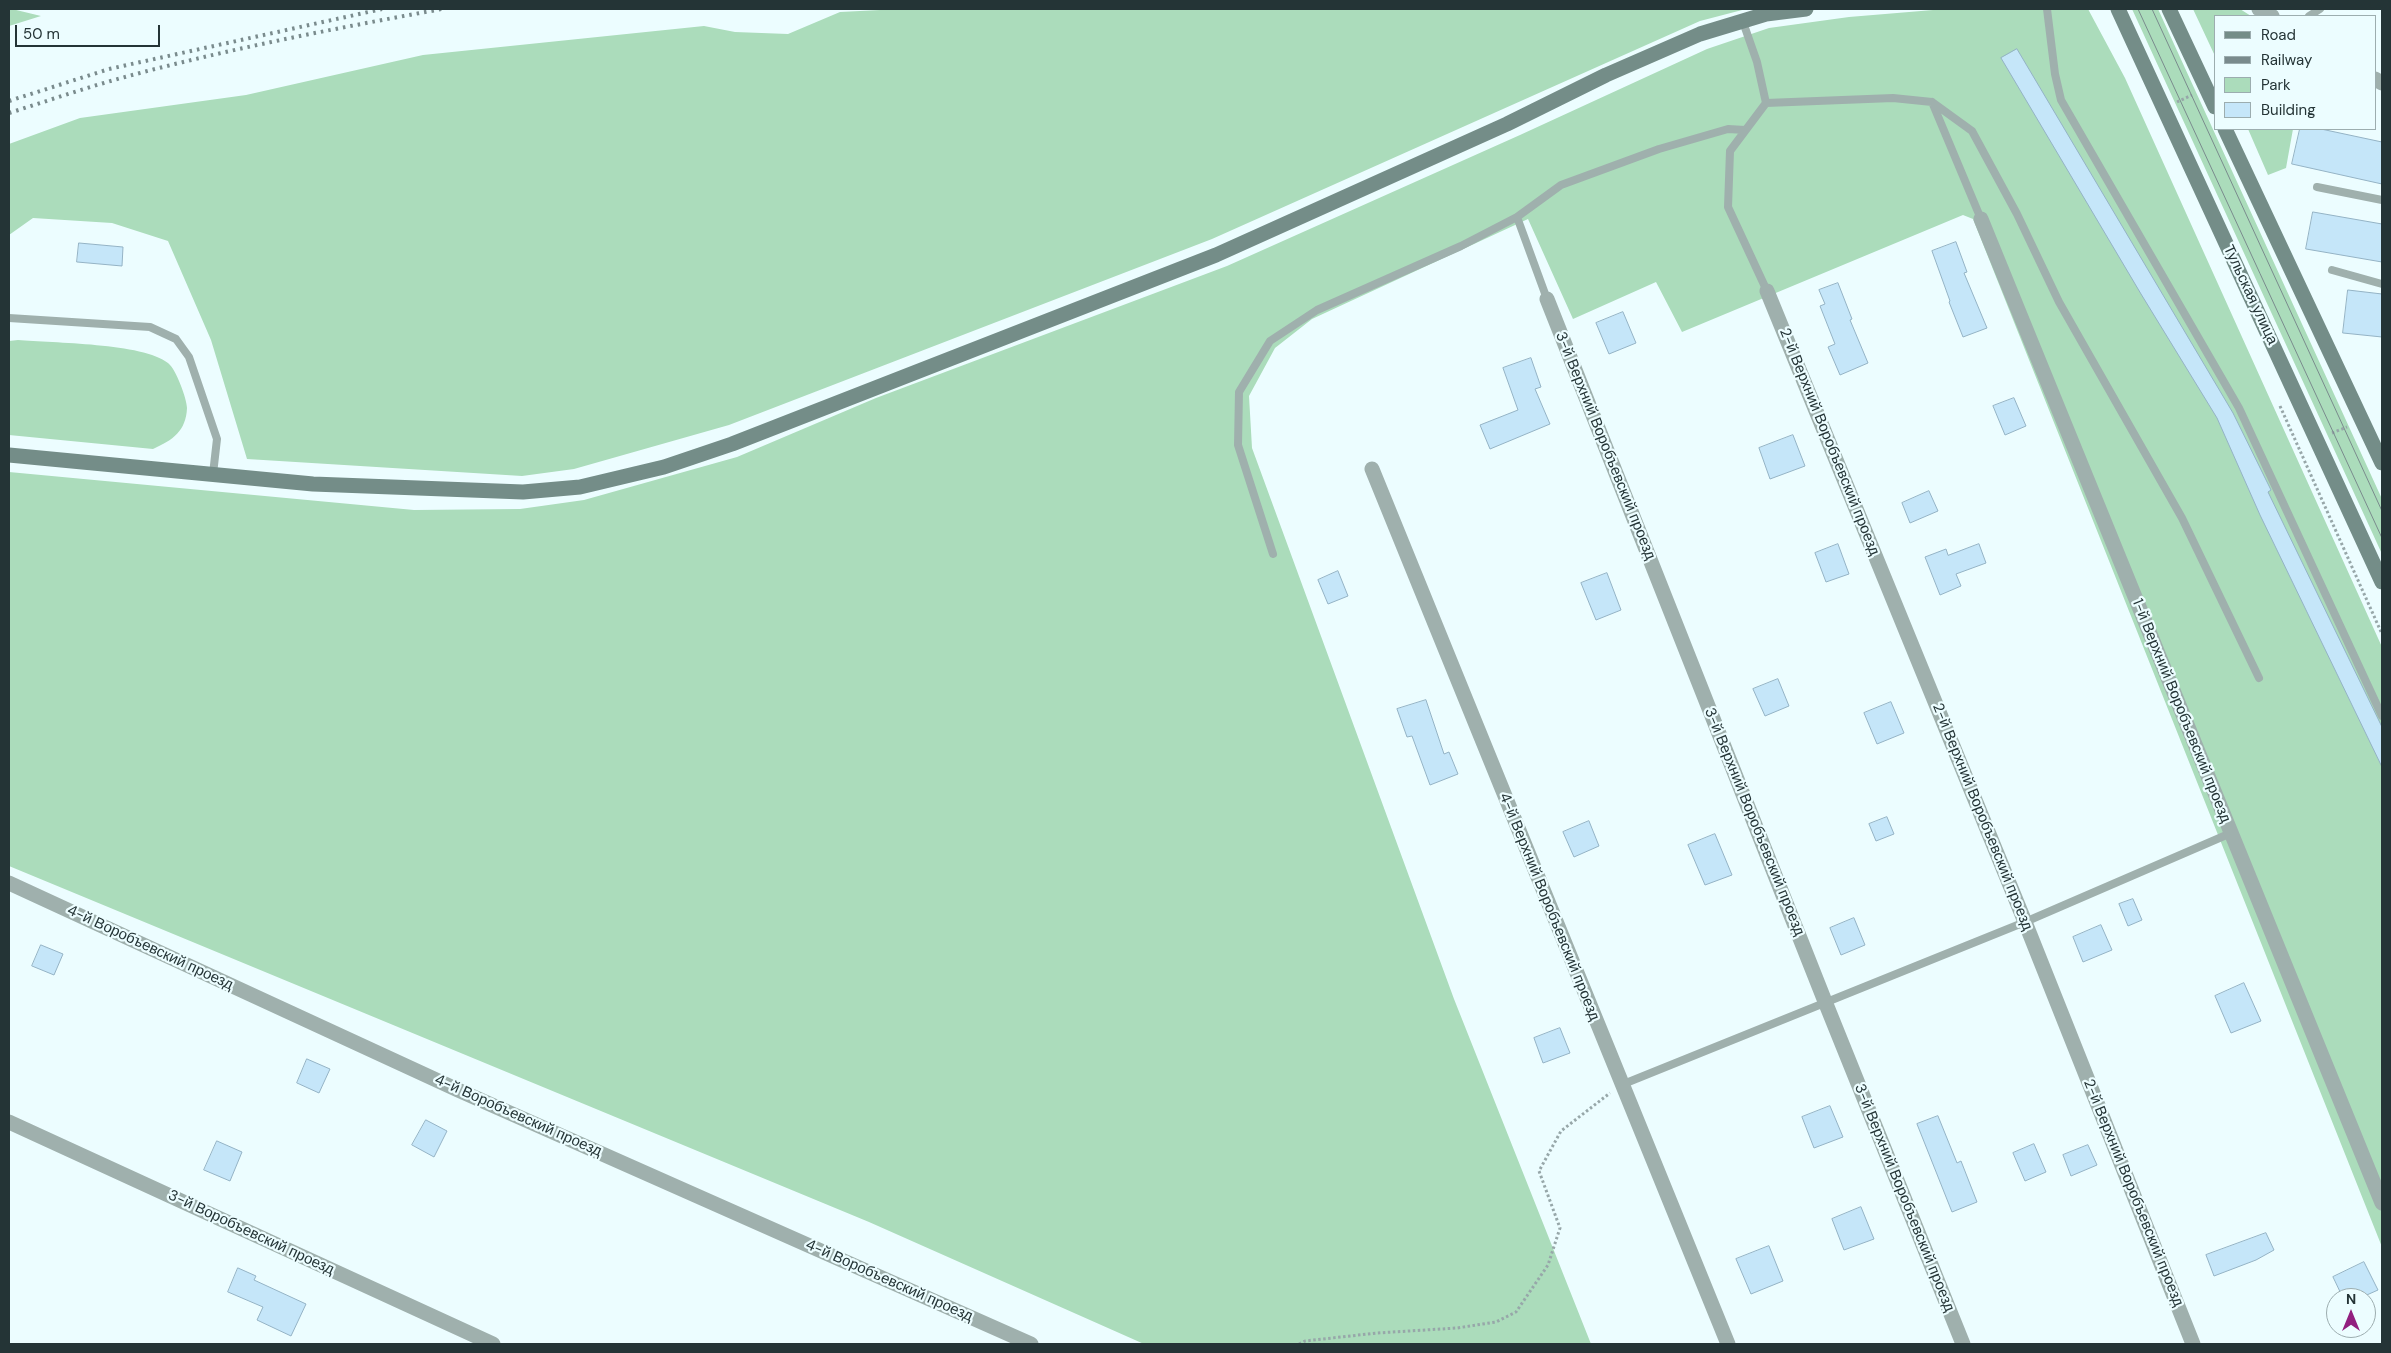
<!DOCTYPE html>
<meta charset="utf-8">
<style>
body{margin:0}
#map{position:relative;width:2391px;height:1353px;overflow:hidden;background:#ecfdff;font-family:"DM Sans",sans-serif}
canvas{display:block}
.frame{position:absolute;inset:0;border:10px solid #243436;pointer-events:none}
.legend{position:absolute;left:2214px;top:15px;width:162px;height:115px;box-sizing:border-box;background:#ecfdff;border:1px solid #9cadaf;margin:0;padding:6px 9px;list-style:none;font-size:15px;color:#243436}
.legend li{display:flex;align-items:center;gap:10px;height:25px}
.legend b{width:25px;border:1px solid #9cadaf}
.north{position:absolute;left:2326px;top:1288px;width:50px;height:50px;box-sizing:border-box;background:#ecfdff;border:1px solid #9cadaf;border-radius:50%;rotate:0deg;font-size:14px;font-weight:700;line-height:20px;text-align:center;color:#243436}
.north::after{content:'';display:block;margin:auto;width:18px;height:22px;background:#921f7f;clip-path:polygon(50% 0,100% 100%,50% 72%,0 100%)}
.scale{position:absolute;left:15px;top:25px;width:145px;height:22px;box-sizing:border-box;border:2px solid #243436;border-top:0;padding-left:6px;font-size:15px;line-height:18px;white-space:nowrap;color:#243436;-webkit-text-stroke:4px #ecfdff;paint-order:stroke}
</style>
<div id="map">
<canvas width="2391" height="1353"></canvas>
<div class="frame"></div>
<ul class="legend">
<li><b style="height:6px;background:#748d88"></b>Road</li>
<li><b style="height:6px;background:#7a8b8d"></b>Railway</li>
<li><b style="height:14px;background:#abdcbb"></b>Park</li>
<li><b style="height:14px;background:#c5e6f9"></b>Building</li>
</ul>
<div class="north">N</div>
<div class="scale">50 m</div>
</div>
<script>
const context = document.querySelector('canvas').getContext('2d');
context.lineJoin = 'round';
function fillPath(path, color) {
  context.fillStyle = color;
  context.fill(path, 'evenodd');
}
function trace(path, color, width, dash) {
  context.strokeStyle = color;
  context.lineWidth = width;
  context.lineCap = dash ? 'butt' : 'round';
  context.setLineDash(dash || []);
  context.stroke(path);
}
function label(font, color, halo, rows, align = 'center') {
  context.font = font + ' "DM Sans",sans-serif';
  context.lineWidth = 4.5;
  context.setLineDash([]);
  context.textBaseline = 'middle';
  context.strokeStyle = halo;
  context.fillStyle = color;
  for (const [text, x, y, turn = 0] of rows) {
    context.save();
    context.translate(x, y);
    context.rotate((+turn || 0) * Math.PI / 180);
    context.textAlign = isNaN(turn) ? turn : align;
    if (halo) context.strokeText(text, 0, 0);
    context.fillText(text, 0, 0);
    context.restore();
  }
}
fillPath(new Path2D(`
 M9 9H12L41 16 9 26Z
 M900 9H1746L1700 21 1212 239 729 425 574 469 522 476 247 459 211 340 168 241 112 223 33 218 9 235V144L80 118 246 95 423 55 704 26 735 32 788 34 840 12Z
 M1945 9H2088L2125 78 2382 647V1247L1973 219 1963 215 1682 332 1656 282 1573 319 1528 219 1312 319 1275 348 1249 396 1252 448 1454 999 1591 1344H1144L869 1222 9 866V472L414 510 520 509 584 500 737 457 876 398 1227 266 1520 135 1707 49 1769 28 1849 17Z
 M2132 9H2158L2179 55 2382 499V554Z
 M2193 9H2240L2251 16H2215V56Z
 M2248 129H2293L2286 168 2268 175Z
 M18 340C52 343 144 343 168 363 176 369 187 399 187 408 186 431 173 440 153 449L9 435V341Z`), '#abdcbb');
const building = new Path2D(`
 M2017 49 2233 413 2271 490 2268 492 2382 727V767L2260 515 2217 418 2141 294 2001 58Z
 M2300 129H2321L2382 142V184L2292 164Z
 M2313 212 2382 224V262L2306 249Z
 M1956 242 1967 272 1964 273 1987 328 1963 337 1949 302 1950 301 1932 251Z
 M79 243 123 247 122 266 77 262Z
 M1838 283 1852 319 1850 320 1868 363 1840 375 1828 347 1835 344 1820 306 1825 304 1819 290Z
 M2348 290 2382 294V337L2343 333Z
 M1623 312 1636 343 1609 354 1596 323Z
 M1531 358 1541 387 1535 389 1550 424 1490 449 1480 425 1518 410 1503 368Z
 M2014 398 2026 426 2005 435 1993 406Z
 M1793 435 1805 466 1770 479 1759 448Z
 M1929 491 1938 511 1910 523 1902 503Z
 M1838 544 1849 574 1826 582 1815 553Z
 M1979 544 1986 563 1956 574 1961 586 1940 595 1925 557 1946 549 1948 555Z
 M1338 571 1348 596 1328 604 1318 580Z
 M1607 573 1621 610 1596 620 1581 583Z
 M1778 679 1789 706 1765 716 1753 689Z
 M1426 700 1444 754 1449 752 1458 774 1430 785 1412 736 1407 737 1397 709Z
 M1891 702 1904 733 1877 744 1864 713Z
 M1887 817 1894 834 1876 841 1869 824Z
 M1589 821 1599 846 1574 857 1563 832Z
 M1715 834 1732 875 1705 885 1688 845Z
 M2133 899 2142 920 2128 926 2119 904Z
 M1854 918 1865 945 1841 955 1830 928Z
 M2101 925 2112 950 2083 962 2073 937Z
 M41 945 63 954 54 975 32 966Z
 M2244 983 2261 1021 2231 1033 2215 996Z
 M1560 1028 1570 1053 1543 1063 1534 1038Z
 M307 1059 330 1069 319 1093 297 1083Z
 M1830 1106 1843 1137 1814 1148 1802 1117Z
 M1938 1116 1957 1163 1961 1161 1977 1202 1952 1212 1917 1124Z
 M426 1120 447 1131 434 1157 412 1145Z
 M217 1141 242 1152 230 1181 204 1170Z
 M2034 1144 2046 1172 2025 1181 2013 1153Z
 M2088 1145 2097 1165 2071 1176 2063 1155Z
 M1861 1207 1874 1239 1844 1250 1832 1219Z
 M2266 1233 2274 1250 2256 1260 2214 1276 2206 1255Z
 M1769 1246 1783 1281 1751 1294 1736 1259Z
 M2364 1262 2378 1290 2360 1298H2343L2333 1277Z
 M238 1268 256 1276 254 1280 306 1304 291 1336 257 1320 263 1307 228 1292Z`);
fillPath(building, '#c5e6f9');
trace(building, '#94b3c5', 1);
trace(new Path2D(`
 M2177 102 2192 95
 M2280 406 2382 634
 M2332 433 2347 427
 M1299 1344 1305 1341 1377 1333 1457 1328 1496 1322 1516 1312 1548 1265 1560 1228 1539 1171 1561 1131 1610 1093`), '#97a7a9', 3, [2.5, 2.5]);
trace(new Path2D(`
 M2047 9 2055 74 2061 100 2239 408 2382 716
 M2309 16 2320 9
 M1743 22 1757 62 1766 103
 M1932 102 1981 219
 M2317 187 2382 200
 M1517 217 1561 185 1659 149 1728 129 1745 130
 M2332 270 2382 284
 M1767 291 1728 207 1730 151 1766 103 1893 98 1932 102 1972 131 2017 214 2059 302 2182 518 2259 678
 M9 318 150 327 176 339 189 357 217 439 213 474
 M1273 554 1238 445 1239 392 1270 341 1317 310 1461 246 1517 217 1547 299
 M1621 1085 2025 922 2231 833`), '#9fb0ad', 8);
trace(new Path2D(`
 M2259 9 2272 16
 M2375 79 2382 83
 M1981 219 2382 1203
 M1767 291 2025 922 2193 1344
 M1547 299 1826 1004 1963 1344
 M1372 469 1728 1344
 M9 883 458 1090 1031 1344
 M9 1122 493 1344`), '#9fb0ad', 15);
trace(new Path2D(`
 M2118 9 2382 582
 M2169 9 2215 107
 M2225 129 2382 463
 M9 455 313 484 523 492 580 487 664 467 732 444 1216 255 1507 124 1606 75 1700 34 1766 14 1806 9`), '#748d88', 15);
trace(new Path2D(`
 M2138 9 2382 538
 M2152 9 2382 511`), '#7a8b8d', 1);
trace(new Path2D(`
 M9 101 109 69 382 9
 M9 113C44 102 79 90 114 80 222 50 332 29 442 9`), '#7a8b8d', 4, [2.5, 5]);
label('15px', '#243436', '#ecfdff', [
 ["Тульская улица",2250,295,65],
 ["2-й Верхний Воробъевский проезд",1829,442,68],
 ["3-й Верхний Воробъевский проезд",1605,446,68],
 ["1-й Верхний Воробъевский проезд",2181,711,68],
 ["2-й Верхний Воробъевский проезд",1982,817,68],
 ["3-й Верхний Воробъевский проезд",1754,822,68],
 ["4-й Верхний Воробъевский проезд",1549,907,68],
 ["4-й Воробъевский проезд",150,948,25],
 ["4-й Воробъевский проезд",518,1116,24],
 ["2-й Верхний Воробъевский проезд",2133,1193,68],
 ["3-й Верхний Воробъевский проезд",1904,1198,68],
 ["3-й Воробъевский проезд",251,1233,25],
 ["4-й Воробъевский проезд",889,1281,24]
]);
</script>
